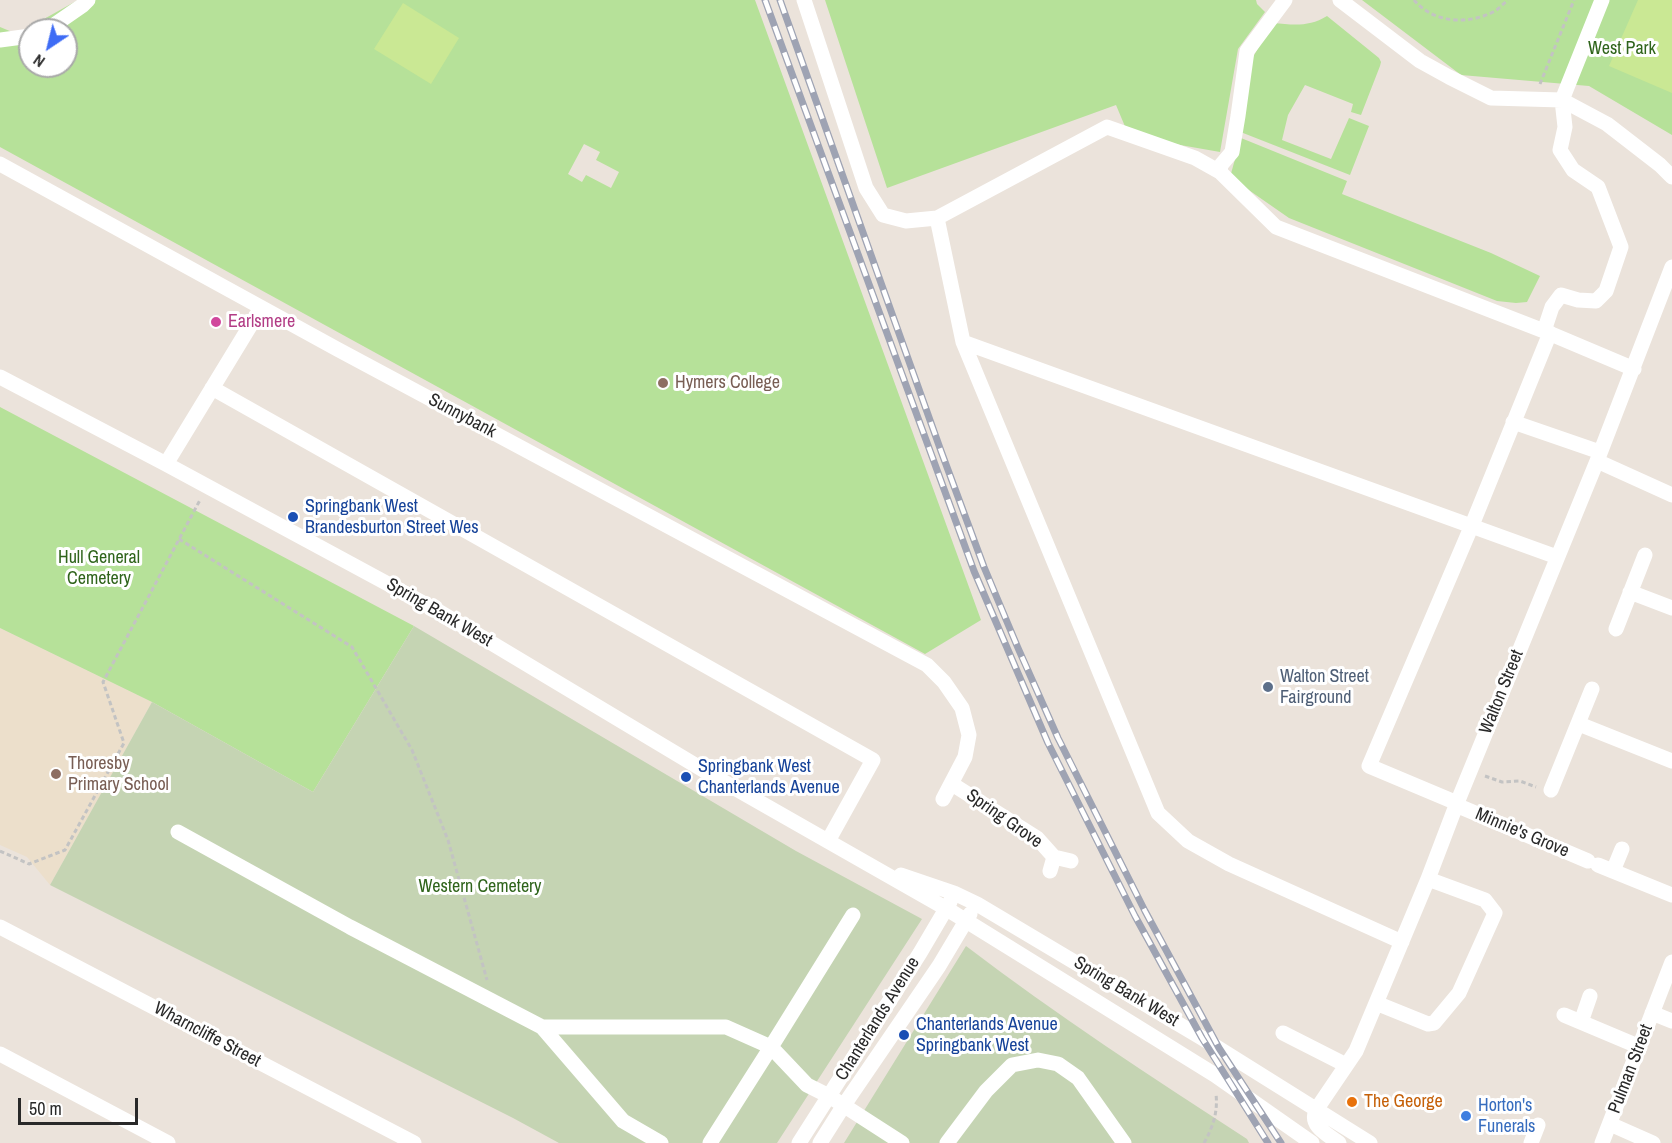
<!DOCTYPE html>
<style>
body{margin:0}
#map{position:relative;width:1672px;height:1143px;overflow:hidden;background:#ebe3db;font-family:"Archivo Narrow",sans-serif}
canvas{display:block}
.north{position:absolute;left:18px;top:18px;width:60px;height:60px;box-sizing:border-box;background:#fff;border:2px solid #a9a9a9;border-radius:50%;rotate:215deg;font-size:16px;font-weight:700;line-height:24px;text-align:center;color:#292929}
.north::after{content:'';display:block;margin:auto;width:21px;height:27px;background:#3e6cf5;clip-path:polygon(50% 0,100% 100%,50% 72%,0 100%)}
.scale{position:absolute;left:18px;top:1098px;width:120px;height:27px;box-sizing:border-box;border:3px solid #292929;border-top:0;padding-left:8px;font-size:18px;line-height:21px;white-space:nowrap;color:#292929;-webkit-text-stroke:4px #fff;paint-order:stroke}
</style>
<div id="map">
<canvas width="1672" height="1143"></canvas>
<div class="north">N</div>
<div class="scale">50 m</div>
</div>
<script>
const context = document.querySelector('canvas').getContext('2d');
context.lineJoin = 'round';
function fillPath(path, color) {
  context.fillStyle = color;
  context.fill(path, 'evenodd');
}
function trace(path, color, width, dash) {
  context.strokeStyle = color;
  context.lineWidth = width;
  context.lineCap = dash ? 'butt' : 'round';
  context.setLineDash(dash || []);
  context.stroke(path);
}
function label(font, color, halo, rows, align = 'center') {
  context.font = font + ' "Archivo Narrow",sans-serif';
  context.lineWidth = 6;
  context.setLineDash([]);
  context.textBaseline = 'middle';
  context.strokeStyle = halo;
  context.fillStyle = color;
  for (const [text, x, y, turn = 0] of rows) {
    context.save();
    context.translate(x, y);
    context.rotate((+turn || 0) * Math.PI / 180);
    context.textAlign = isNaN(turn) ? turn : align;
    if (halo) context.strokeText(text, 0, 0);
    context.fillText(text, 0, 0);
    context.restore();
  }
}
fillPath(new Path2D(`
 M0 628 152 702 50 885 27 857 0 845Z`), '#ecdfcb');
fillPath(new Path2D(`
 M78 0H755L981 620 925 654 0 147V27L17 34ZM30 30H66V66H30ZM584 144 600 152 596 160 619 172 611 188 586 175 582 182 568 174Z
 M825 0H1256L1257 4 1265 12 1238 49 1220 152 1129 136 1116 105 887 188Z
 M1362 0H1672V135L1589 86 1461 75Z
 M1327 16 1379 58 1381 62 1380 66 1361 115 1351 112 1353 104 1305 85 1288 115 1282 140 1331 159 1349 118 1369 126 1350 175 1238 131 1250 62 1273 23C1294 25 1309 27 1327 16Z
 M1241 138 1347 181 1342 194 1491 253 1540 276 1527 302 1516 303 1497 301 1289 218 1230 177Z
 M0 407 414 626 313 792 152 702 0 628Z`), '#b6e199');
fillPath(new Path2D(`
 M414 626 796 851 922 919 777 1143H559L513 1118 50 885 152 702 313 792Z
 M966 946C1056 1015 1152 1077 1247 1139L1249 1143H844Z`), '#c5d4b3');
fillPath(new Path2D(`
 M1638 0H1672V93L1609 66Z
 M403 3 459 38 431 84 374 49Z`), '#cae894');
trace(new Path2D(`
 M1414 0C1433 23 1468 25 1493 12 1499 9 1503 4 1508 0
 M1540 84 1574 0
 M179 539 352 647 412 750 448 840 487 980
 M1485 776 1502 782 1520 781 1536 787
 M0 851 29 864 65 850 124 743 103 682 200 500
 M1204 1143C1213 1127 1218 1112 1216 1094`), '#c3c3c3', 3, [4.5, 3]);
trace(new Path2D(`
 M804 0 866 188 883 215 906 221 937 218 1107 127 1195 158 1220 172 1276 227 1544 331 1634 369
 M1340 0 1420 61 1449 77 1491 98 1562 100 1607 124 1660 165 1672 177
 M47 30 83 5 88 0
 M0 40 30 36
 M0 164 337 349 927 665 944 682 962 708 969 735 965 757 943 799
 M1220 172 1221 165 1232 152 1238 116 1247 51 1285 0
 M937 218 963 342 1158 813 1188 841 1229 864 1402 942
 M1544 331 1552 307 1561 295 1578 300 1596 301 1606 291 1621 247 1598 187 1573 170 1560 150 1565 127 1562 100 1602 0
 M963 342 1557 557
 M0 377 166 464 438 611 710 774 947 909 1215 1075 1312 1143
 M212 388 873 760 828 841
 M1513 422 1600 452
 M1597 461 1672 495
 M166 464 261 308
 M1630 592 1672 608
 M1616 629 1645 555
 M1579 724 1672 761
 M952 784 1037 838 1054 857
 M1551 790 1592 689
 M1457 803 1369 766 1472 525 1550 333
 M1456 805 1588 861
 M178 832 350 927 542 1027H726L771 1047 853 915
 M1598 865 1672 895
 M1050 871 1054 857 1071 861
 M1613 871 1622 849
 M901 875 954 893 977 904 1202 1038 1370 1143
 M0 927 414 1143
 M1376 1003 1428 1024 1434 1023 1459 993 1495 913 1485 900 1428 879
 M1652 1013 1672 1021
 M1564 1015 1640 1047
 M1581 1022 1590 996
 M542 1027 623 1121 661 1143
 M1283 1033 1346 1065
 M0 1054 168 1143
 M1610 1124 1653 1143
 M710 1143 771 1047 807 1085 829 1096 902 1143
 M799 1143 920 953 950 902
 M820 1143 844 1105 939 966 970 914
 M947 1143 986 1091 1012 1065 1038 1060 1058 1064 1078 1078 1124 1143
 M1339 1143C1327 1134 1309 1126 1316 1110L1356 1051 1428 879 1457 803 1597 461 1672 267
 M1531 1143 1538 1125
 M1602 1143 1672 962`), '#fff', 15);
const rail = new Path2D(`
 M765 0 974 571 1048 743 1135 916 1202 1038 1268 1143
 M780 0 941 451 984 567 1018 648 1058 738 1145 911 1219 1048 1281 1143`);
trace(rail, '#9ea3b3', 7);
trace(rail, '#fff', 4.5, [14]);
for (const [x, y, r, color] of [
 [216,322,6,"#d1479c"],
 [663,383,6,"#8d6e63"],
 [293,517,6,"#1a4fb4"],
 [1268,687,6,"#5c6f8a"],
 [56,774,6,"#8d6e63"],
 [686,777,6,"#1a4fb4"],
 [904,1035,6,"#1a4fb4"],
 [1352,1102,6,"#e8710a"],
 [1466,1116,6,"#3f7fe0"]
]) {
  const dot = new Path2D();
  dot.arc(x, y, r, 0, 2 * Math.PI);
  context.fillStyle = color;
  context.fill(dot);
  trace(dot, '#fff', 2);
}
label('18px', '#2f641b', '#fff', [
 ["West Park",1622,49],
 ["Hull General",99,558],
 ["Cemetery",99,579],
 ["Western Cemetery",480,887]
]);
label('18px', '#b23c85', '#fff', [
 ["Earlsmere",228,322]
], 'left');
label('18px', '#785e54', '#fff', [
 ["Hymers College",675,383],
 ["Thoresby",68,764],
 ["Primary School",68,785]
], 'left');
label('18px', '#292929', '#fff', [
 ["Sunnybank",462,416,28],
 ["Spring Bank West",439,613,30],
 ["Walton Street",1502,692,-68],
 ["Spring Grove",1004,819,35],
 ["Minnie's Grove",1522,833,23],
 ["Spring Bank West",1126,992,31],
 ["Chanterlands Avenue",878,1019,-58],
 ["Wharncliffe Street",207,1035,28],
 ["Pulman Street",1631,1069,-69]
]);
label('18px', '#164399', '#fff', [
 ["Springbank West",305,507],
 ["Brandesburton Street Wes",305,528],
 ["Springbank West",698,767],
 ["Chanterlands Avenue",698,788],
 ["Chanterlands Avenue",916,1025],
 ["Springbank West",916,1046]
], 'left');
label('18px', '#4e5e75', '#fff', [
 ["Walton Street",1280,677],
 ["Fairground",1280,698]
], 'left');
label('18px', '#c56008', '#fff', [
 ["The George",1364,1102]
], 'left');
label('18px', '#366cbe', '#fff', [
 ["Horton's",1478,1106],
 ["Funerals",1478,1127]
], 'left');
</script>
